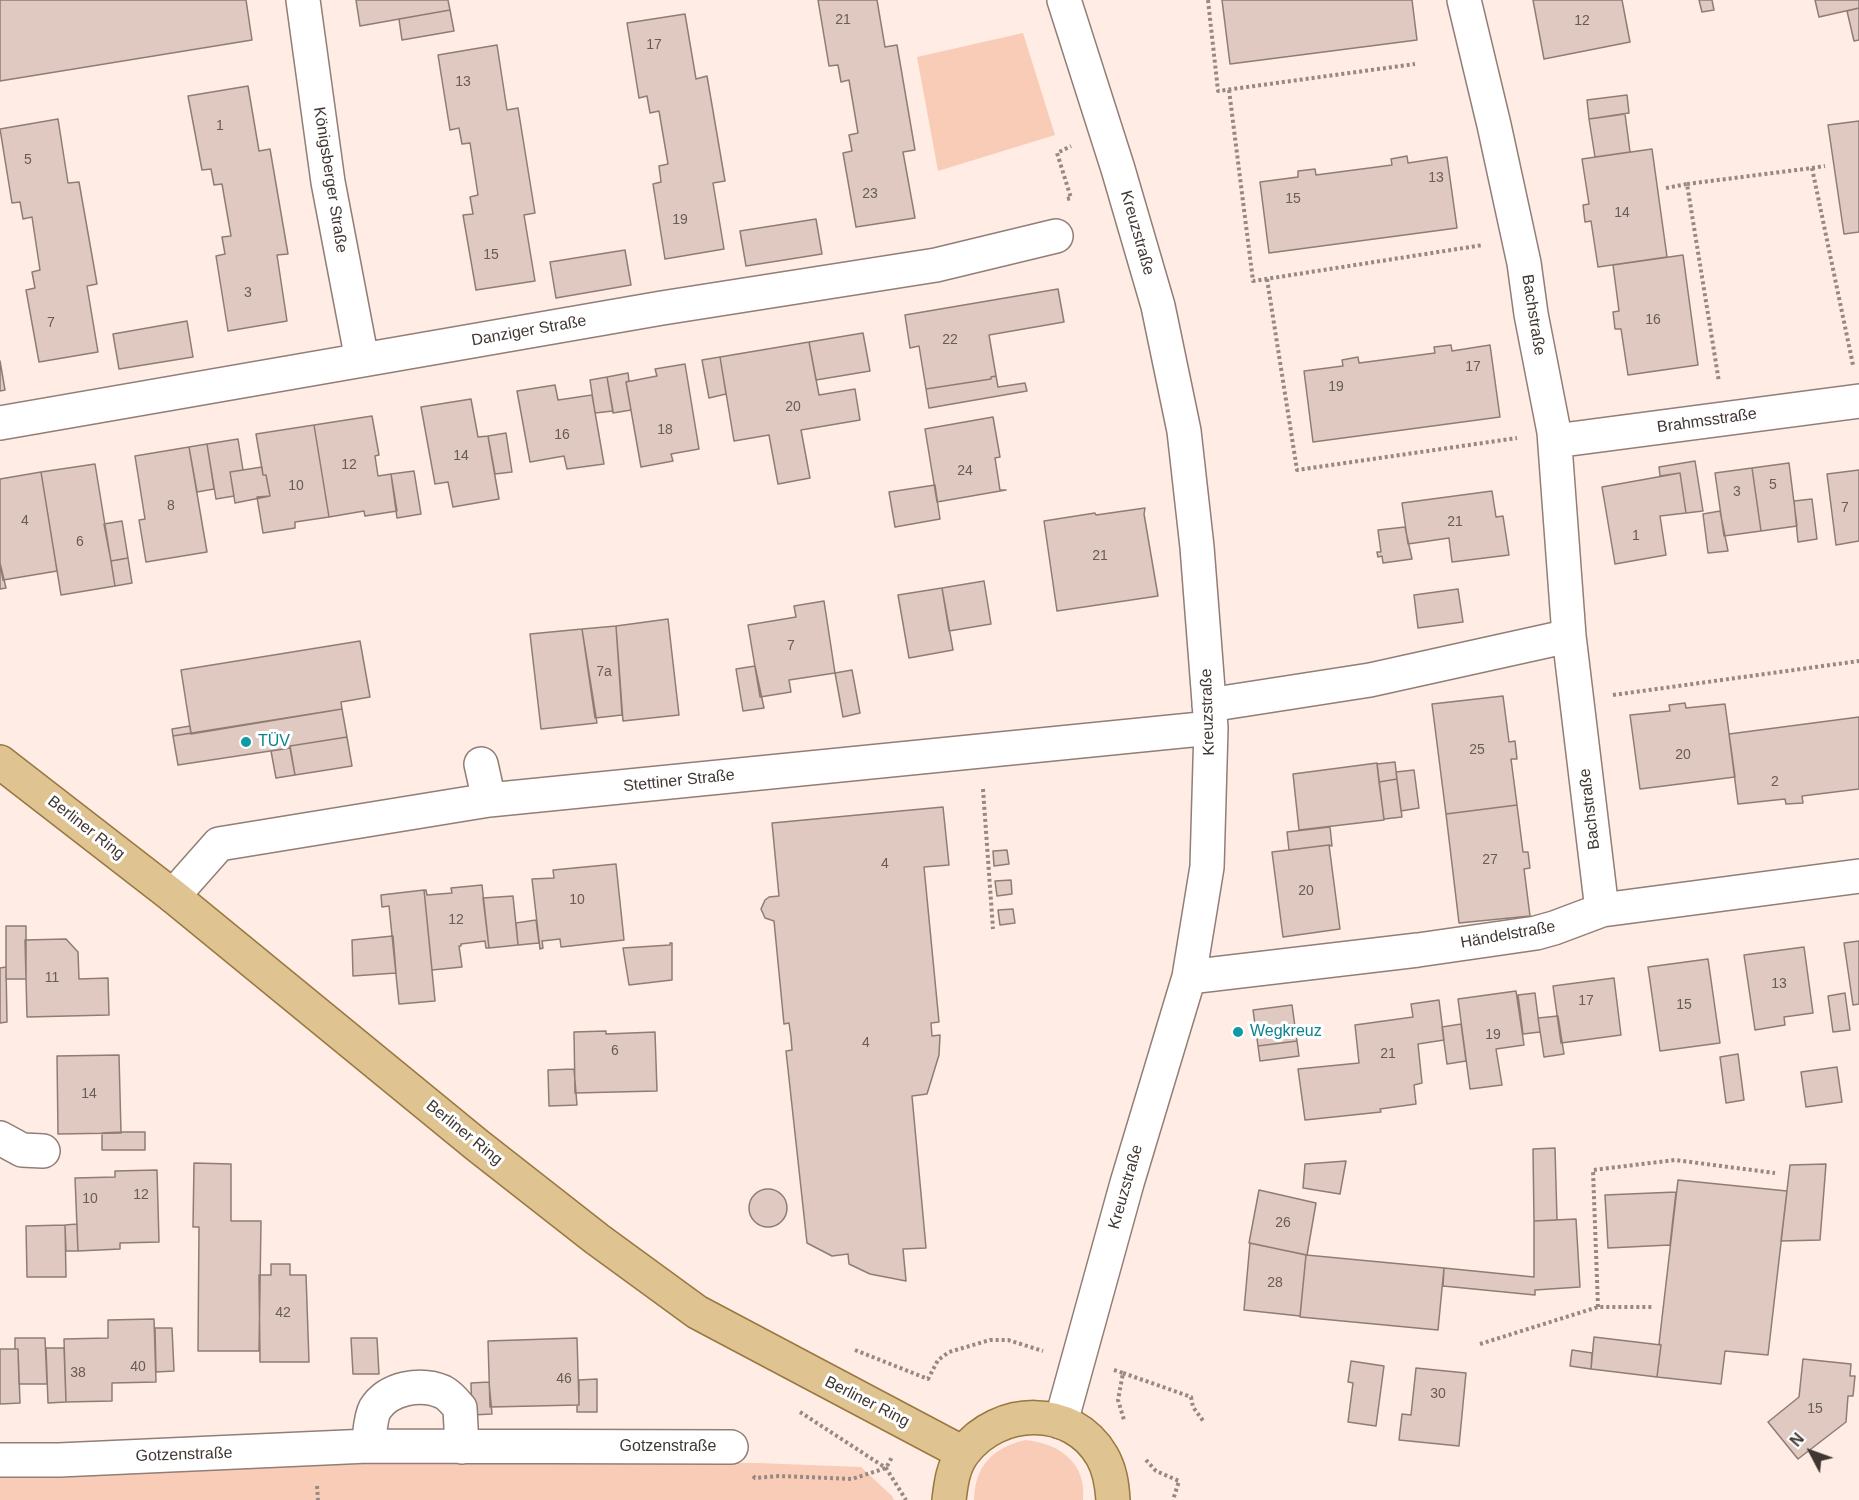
<!DOCTYPE html>
<meta charset="utf-8">
<style>
body{margin:0}
#map{position:relative;width:1859px;height:1500px;overflow:hidden;background:#feece5;font-family:Arial,sans-serif}
canvas{display:block}
.north{position:absolute;left:1781px;top:1422px;width:60px;height:60px;-webkit-text-stroke:4px #fff;paint-order:stroke;rotate:311deg;font-size:16px;font-weight:700;line-height:24px;text-align:center;color:#403733}
.north::after{content:'';display:block;margin:auto;width:21px;height:27px;background:#403733;clip-path:polygon(50% 0,100% 100%,50% 72%,0 100%)}
</style>
<div id="map">
<canvas width="1859" height="1500"></canvas>
<div class="north">N</div>
</div>
<script>
const context = document.querySelector('canvas').getContext('2d');
context.lineJoin = 'round';
function fillPath(path, color) {
  context.fillStyle = color;
  context.fill(path, 'evenodd');
}
function trace(path, color, width, dash) {
  context.strokeStyle = color;
  context.lineWidth = width;
  context.lineCap = dash ? 'butt' : 'round';
  context.setLineDash(dash || []);
  context.stroke(path);
}
function label(font, color, halo, rows, align = 'center') {
  context.font = font + ' Arial,sans-serif';
  context.lineWidth = 6;
  context.setLineDash([]);
  context.textBaseline = 'middle';
  context.strokeStyle = halo;
  context.fillStyle = color;
  for (const [text, x, y, turn = 0] of rows) {
    context.save();
    context.translate(x, y);
    context.rotate((+turn || 0) * Math.PI / 180);
    context.textAlign = isNaN(turn) ? turn : align;
    if (halo) context.strokeText(text, 0, 0);
    context.fillText(text, 0, 0);
    context.restore();
  }
}
fillPath(new Path2D(`
 M1023 33 1055 135 938 171 917 57Z
 M1025 1440C1059 1443 1087 1463 1083 1500H974C975 1465 993 1448 1025 1440Z
 M418 1462 758 1463 861 1467 892 1496 894 1500H0V1471Z`), '#f9ccb8');
const building = new Path2D(`
 M0 0H246L252 40 0 81Z
 M356 0H448L450 10 360 26Z
 M818 0H877L885 47 897 45 915 150 903 152 915 218 856 227 843 153 852 151 849 135 858 133 849 80 841 82 838 65 829 66Z
 M1222 0H1412L1417 40 1230 64Z
 M1533 0H1622L1630 42 1544 59Z
 M1699 0H1712L1714 10 1702 12Z
 M1815 0H1859V8L1819 17Z
 M1859 8V40L1854 41 1847 11Z
 M450 10 454 31 402 40 399 19Z
 M685 14 696 79 707 76 725 181 713 183 724 249 665 259 653 184 661 182 659 166 668 164 659 111 650 113 647 96 639 98 627 23Z
 M497 45 507 110 518 108 535 213 524 215 535 281 476 290 463 215 473 214 470 197 478 195 470 143 462 144 459 128 450 130 438 55Z
 M248 86 259 151 270 149 288 254 277 255 287 321 228 331 216 256 225 254 222 237 231 236 222 184 214 185 211 169 202 170 188 96Z
 M1627 95 1629 113 1589 119 1587 100Z
 M1625 114 1630 152 1595 157 1589 119Z
 M58 119 68 183 79 182 97 284 87 286 98 352 39 362 26 290 35 288 32 272 40 270 32 217 23 219 20 202 12 203 0 129Z
 M1859 121V232L1844 234 1828 125Z
 M1652 149 1667 257 1598 267 1591 221 1585 222 1583 205 1589 204 1582 159Z
 M1407 156 1408 163 1447 157 1457 228 1269 253 1260 182 1298 177V171L1315 169 1316 175 1392 165 1391 159Z
 M816 219 822 254 746 266 740 231Z
 M625 250 631 285 556 298 550 262Z
 M1683 255 1698 365 1628 375 1621 329H1615L1613 312 1619 311 1613 265Z
 M1058 289 1064 322 989 335 996 376 991 377V379L926 389 919 346 910 348 905 315Z
 M187 321 193 357 119 369 113 334Z
 M863 333 870 371 816 380 809 342Z
 M809 342 819 395 855 389 860 420 801 430 810 478 778 484 769 435 734 441 720 357Z
 M1451 345 1452 351 1490 345 1500 417 1313 442 1304 371 1343 366 1342 360 1358 357 1359 363 1435 353 1434 347Z
 M720 357 726 394 709 398 702 360Z
 M0 361 5 390 0 391Z
 M685 364 699 449 671 454 673 461 641 467 626 382 657 376 655 369Z
 M628 373 629 381 626 382 631 410 613 413 607 377Z
 M996 376 998 387 1025 383 1027 391 929 408 926 389 991 379V377Z
 M607 377 613 411 595 413 590 380Z
 M555 385 558 400 592 395 604 464 567 469 564 456 530 462 517 391Z
 M471 399 478 437 488 436 499 499 453 507 448 482 435 484 421 407Z
 M372 416 379 455 375 456 378 476 391 474 397 511 365 516 364 511 329 517 314 425Z
 M993 417 1000 457 995 458 1000 490H1006L937 502 925 429Z
 M314 425 329 517 295 522V528L263 533 257 497 270 496 266 475H263L256 434Z
 M506 433 512 472 495 474 488 436Z
 M238 439 243 470 230 472 234 496 216 499 207 444Z
 M207 444 214 489 197 492 189 447Z
 M189 447 207 552 146 562 139 520 145 519 135 456Z
 M1695 461 1703 511 1686 513 1680 473 1660 476 1659 467Z
 M1789 463 1797 526 1761 531 1752 468Z
 M95 464 115 586 61 595 41 472Z
 M262 467 263 475H266L270 496 235 503 230 472Z
 M1752 468 1761 531 1724 536 1715 473Z
 M1859 470V541L1836 545 1827 474Z
 M414 471 421 514 397 518 391 474Z
 M41 472 57 571 3 580 0 563V479Z
 M1680 473 1686 513 1660 516 1666 555 1615 564 1602 487Z
 M935 485 940 519 895 527 889 492Z
 M1492 491 1496 517 1503 516 1509 555 1452 562 1449 538 1408 544 1402 503Z
 M1812 499 1817 539 1798 542 1794 501Z
 M1145 508 1144 514 1158 596 1057 611 1044 521 1095 513 1096 515Z
 M1720 511 1728 551 1708 553 1703 514Z
 M122 521 128 558 111 561 104 524Z
 M1405 527 1412 559 1383 563 1382 556 1378 557 1377 552H1381L1378 530Z
 M128 558 132 583 115 586 111 561Z
 M0 563 6 588 0 589Z
 M984 581 991 624 949 631 942 588Z
 M942 588 953 650 909 658 898 595Z
 M1458 589 1463 622 1418 628 1414 595Z
 M824 601 835 673 789 680 791 692 760 697 748 625 796 617 794 606Z
 M668 619 679 715 623 721 616 626Z
 M616 626 622 715 595 718 582 629Z
 M582 629 597 723 541 729 530 634Z
 M360 641 370 697 341 702 342 709 191 734 181 670Z
 M755 666 764 708 743 711 736 669Z
 M852 670 860 713 843 717 835 673Z
 M1503 696 1509 742 1515 741 1517 759H1511L1517 805 1446 814 1432 704Z
 M1685 703 1686 708 1725 704 1735 777 1640 789 1630 715 1670 711 1669 705Z
 M342 709 347 737 290 746V748L178 765 173 736Z
 M1859 717V789L1802 796 1803 803 1786 804 1785 799 1738 804 1729 734Z
 M190 726 191 733 173 736 172 729Z
 M347 737 352 766 295 775 290 746Z
 M290 748 295 775 276 778 271 751Z
 M1395 762 1397 779 1379 782 1377 764Z
 M1377 763 1384 820 1299 830 1293 774Z
 M1414 770 1419 808 1401 811 1396 772Z
 M1397 779 1402 817 1384 819 1379 782Z
 M1517 805 1523 852H1528L1530 868 1524 869 1530 916 1459 923 1446 814Z
 M943 807 949 865 924 867 939 1022 931 1023 932 1036 940 1035 939 1055 927 1094 912 1096 926 1248 903 1249 906 1281 870 1274 849 1264 848 1254 832 1256 807 1243 786 1051 792 1050 791 1037 789 1023 784 1024 774 921 765 918 761 909 765 900 769 897 779 896 772 823Z
 M1330 827 1332 846 1329 845 1289 850 1287 832Z
 M1329 845 1340 929 1283 937 1272 852Z
 M1007 850 1009 864 994 866 993 851Z
 M616 864 624 940 561 947 560 939 542 941 543 948 540 949 532 879 554 878 553 870Z
 M1011 880 1012 894 997 896 995 881Z
 M482 885 489 948H486L485 941 461 944V946H459L462 967 432 970 424 890H426L427 895 452 893 451 888Z
 M424 890 435 1001 399 1004 389 906 382 907 381 895Z
 M513 896 518 945 489 948 483 898Z
 M1013 909 1015 923 1000 925 998 910Z
 M536 920 539 943 518 945 516 923Z
 M6 926H26V979H6Z
 M393 936 396 973 353 976 352 940Z
 M66 939 78 952 79 979 108 978 109 1015 27 1017 25 940Z
 M1859 941V1004L1853 1005 1844 943Z
 M670 943H672V980L629 985 623 948 670 945Z
 M1804 947 1813 1013 1784 1017 1785 1025 1755 1030 1744 955Z
 M1708 959 1720 1043 1660 1051 1648 967Z
 M6 967 7 1022 0 1023V968Z
 M1614 978 1621 1035 1561 1043 1553 986Z
 M1516 991 1524 1045 1496 1049 1502 1085 1470 1089 1458 999Z
 M1535 993 1540 1032 1523 1034 1518 995Z
 M1845 993 1850 1030 1833 1032 1828 996Z
 M1439 1000 1444 1040 1418 1044 1422 1083 1414 1085 1416 1104 1380 1109 1381 1112 1305 1120 1298 1069 1359 1063 1355 1025 1413 1017 1411 1004Z
 M1292 1005 1297 1041 1258 1046 1253 1010Z
 M1558 1016 1564 1054 1544 1057 1538 1018Z
 M1461 1024 1466 1061 1447 1064 1442 1027Z
 M606 1031V1034L655 1032 657 1091 575 1093 574 1032Z
 M1297 1041 1299 1056 1260 1061 1258 1046Z
 M1738 1054 1744 1100 1726 1103 1720 1057Z
 M119 1055 121 1133 58 1134 57 1056Z
 M1837 1067 1842 1102 1806 1107 1801 1072Z
 M574 1069 577 1105 549 1106 548 1070Z
 M121 1132H145V1150H102V1133Z
 M1555 1148 1557 1220 1534 1221 1533 1149Z
 M1346 1161 1340 1194 1303 1188 1305 1164Z
 M194 1163 231 1164V1221H261L259 1351H198L199 1227H193Z
 M1826 1164 1820 1240 1781 1241 1790 1165Z
 M157 1170 159 1242 120 1243V1249L78 1251 75 1178 115 1177V1171Z
 M1678 1180 1787 1191 1768 1355 1725 1351 1721 1384 1657 1377 1661 1345 1659 1344Z
 M749 1208a19 19 0 1 1 38 0a19 19 0 1 1-38 0Z
 M1259 1190 1316 1203 1307 1255 1249 1243Z
 M1676 1192 1670 1245 1608 1248 1605 1195Z
 M1576 1219 1580 1287 1535 1290V1295L1443 1286 1444 1268 1534 1277V1221Z
 M77 1224 78 1251H66L65 1225Z
 M65 1225 66 1277H27L26 1226Z
 M1250 1243 1306 1255 1300 1316 1244 1310Z
 M1306 1255 1444 1268 1438 1330 1300 1317Z
 M271 1264H290V1275H306L309 1362H260L259 1275H271Z
 M154 1319 156 1382 112 1383V1401L66 1402 64 1339 108 1338V1320Z
 M155 1328H172L174 1371 156 1372Z
 M1594 1337 1661 1345 1657 1377 1591 1369Z
 M15 1338H45L47 1384H19L18 1349H15Z
 M351 1338H377L379 1374H353Z
 M577 1338 579 1405 490 1407 488 1341Z
 M46 1348H64L66 1402 48 1403Z
 M0 1349H18L20 1403 0 1404Z
 M1572 1350 1592 1353 1591 1369 1570 1366Z
 M1803 1359 1851 1364 1850 1376H1855L1853 1396H1848L1846 1422 1798 1459 1768 1422 1799 1397Z
 M1351 1361 1384 1366 1376 1426 1348 1422 1353 1383 1348 1382Z
 M1416 1368 1466 1373 1459 1446 1399 1440 1402 1414 1411 1415Z
 M597 1379V1412H577V1405H579V1380Z
 M489 1382 492 1414 472 1415 471 1383Z`);
fillPath(building, '#dfc9c1');
trace(building, '#907c75', 1.5);
const minor = new Path2D(`
 M303 0 328 182 362 360
 M1464 0 1494 125 1524 263 1531 314 1554 432 1569 636 1602 910
 M0 423 662 308 936 265 1056 236
 M1555 441 1859 401
 M1209 705 1370 680 1569 636
 M481 764 489 800
 M173 896 219 844 489 800 1211 728
 M1189 977 1418 950 1536 933 1554 928 1602 910 1859 876
 M0 1138 22 1150 43 1151
 M1061 1422 1127 1183 1189 977 1207 867 1211 728 1197 547 1184 431 1158 306 1118 169 1064 0
 M368 1446C370 1436 370 1418 375 1409 388 1388 421 1382 443 1392 449 1395 455 1402 460 1408L462 1447
 M0 1460H59L368 1446 731 1447`);
const major = new Path2D(`
 M0 762 173 896 477 1145 597 1239 697 1312 963 1453
 M949 1500C951 1483 953 1466 964 1452 998 1407 1072 1404 1102 1456 1110 1470 1112 1484 1113 1500`);
trace(minor, '#927e75', 36);
trace(major, '#997840', 36);
trace(new Path2D(`
 M1208 0 1218 91 1415 64
 M1229 90 1253 281 1483 245
 M1812 168 1825 166
 M1687 184 1812 168 1853 365
 M1666 188 1687 184 1719 382
 M1067 199 1071 198 1057 153 1071 146
 M1267 279 1297 470 1517 438
 M1613 695 1859 661
 M983 789 993 929
 M1598 1307 1593 1170 1675 1160 1775 1173
 M1480 1344 1598 1307H1654
 M855 1350 928 1379 938 1360 949 1352 990 1340H1008L1043 1351
 M1114 1370 1123 1373 1118 1400 1124 1420
 M1123 1373 1191 1397 1193 1407 1204 1422
 M800 1412 886 1468 906 1500
 M1146 1460 1156 1471 1179 1481 1173 1500
 M753 1476 755 1478 779 1476 852 1479 886 1468 892 1457
 M317 1486 318 1500`), '#968984', 4, [3, 3]);
trace(minor, '#fff', 33);
trace(major, '#dfc391', 33);
for (const [x, y, r, color] of [
 [246,742,6,"#0f9aa8"],
 [1238,1032,6,"#0f9aa8"]
]) {
  const dot = new Path2D();
  dot.arc(x, y, r, 0, 2 * Math.PI);
  context.fillStyle = color;
  context.fill(dot);
  trace(dot, '#fff', 2);
}
label('14px', '#685c56', null, [
 ["21",843,20],
 ["12",1582,21],
 ["17",654,45],
 ["13",463,82],
 ["1",220,126],
 ["5",28,160],
 ["13",1436,178],
 ["23",870,194],
 ["15",1293,199],
 ["14",1622,213],
 ["19",680,220],
 ["15",491,255],
 ["3",248,293],
 ["16",1653,320],
 ["7",51,323],
 ["22",950,340],
 ["17",1473,367],
 ["19",1336,387],
 ["20",793,407],
 ["18",665,430],
 ["16",562,435],
 ["14",461,456],
 ["12",349,465],
 ["24",965,471],
 ["5",1773,485],
 ["10",296,486],
 ["3",1737,492],
 ["8",171,506],
 ["7",1845,508],
 ["4",25,521],
 ["21",1455,522],
 ["1",1636,536],
 ["6",80,542],
 ["21",1100,556],
 ["7",791,646],
 ["7a",604,672],
 ["25",1477,750],
 ["20",1683,755],
 ["2",1775,782],
 ["27",1490,860],
 ["4",885,864],
 ["20",1306,891],
 ["10",577,900],
 ["12",456,920],
 ["11",52,978],
 ["13",1779,984],
 ["17",1586,1001],
 ["15",1684,1005],
 ["19",1493,1035],
 ["4",866,1043],
 ["6",615,1051],
 ["21",1388,1054],
 ["14",89,1094],
 ["12",141,1195],
 ["10",90,1199],
 ["26",1283,1223],
 ["28",1275,1283],
 ["42",283,1313],
 ["40",138,1367],
 ["38",78,1373],
 ["46",564,1379],
 ["30",1438,1394],
 ["15",1815,1409]
]);
label('16px', '#403733', '#fff', [
 ["Königsberger Straße",330,180,81],
 ["Kreuzstraße",1137,233,74],
 ["Bachstraße",1533,315,81],
 ["Danziger Straße",529,331,-10],
 ["Brahmsstraße",1707,421,-8],
 ["Kreuzstraße",1208,712,-92],
 ["Stettiner Straße",679,781,-6],
 ["Bachstraße",1590,809,-97],
 ["Berliner Ring",86,828,38],
 ["Händelstraße",1508,935,-10],
 ["Berliner Ring",464,1133,39],
 ["Kreuzstraße",1126,1187,-74],
 ["Berliner Ring",867,1402,27],
 ["Gotzenstraße",668,1447],
 ["Gotzenstraße",184,1455,-2]
]);
label('16px', '#0d838f', '#fff', [
 ["TÜV",258,742],
 ["Wegkreuz",1250,1032]
], 'left');
</script>
